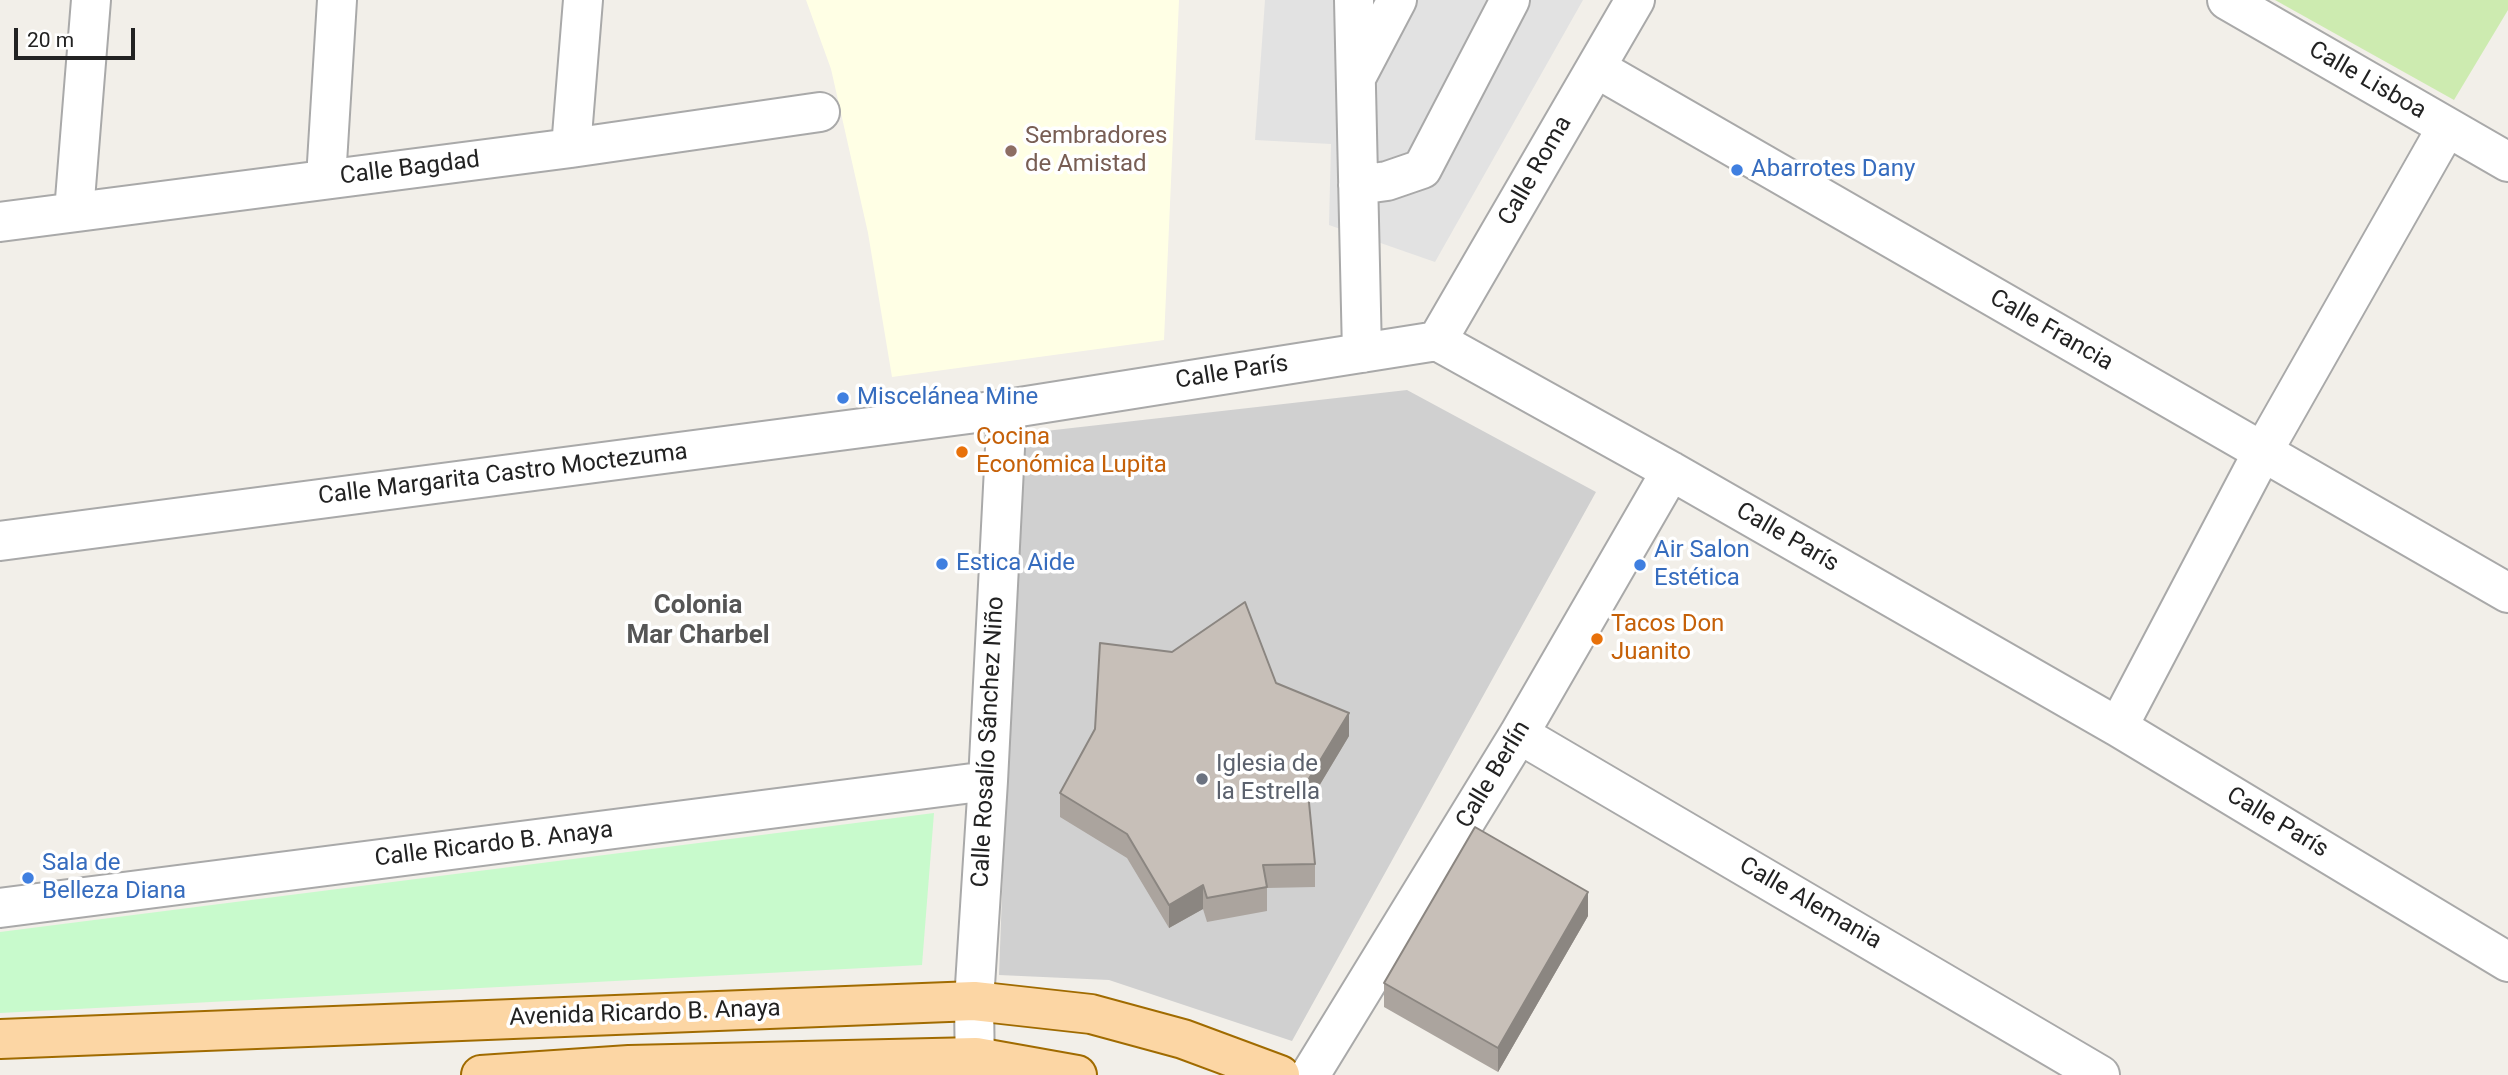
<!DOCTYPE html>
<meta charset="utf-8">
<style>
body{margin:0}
#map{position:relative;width:2508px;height:1075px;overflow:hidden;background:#f2efe9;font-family:Roboto,sans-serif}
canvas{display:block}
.scale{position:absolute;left:14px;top:28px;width:121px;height:32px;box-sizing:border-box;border:4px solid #222;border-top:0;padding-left:9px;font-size:21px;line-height:24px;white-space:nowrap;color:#222;-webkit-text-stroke:5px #fff;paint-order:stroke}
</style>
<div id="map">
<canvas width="2508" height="1075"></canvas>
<div class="scale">20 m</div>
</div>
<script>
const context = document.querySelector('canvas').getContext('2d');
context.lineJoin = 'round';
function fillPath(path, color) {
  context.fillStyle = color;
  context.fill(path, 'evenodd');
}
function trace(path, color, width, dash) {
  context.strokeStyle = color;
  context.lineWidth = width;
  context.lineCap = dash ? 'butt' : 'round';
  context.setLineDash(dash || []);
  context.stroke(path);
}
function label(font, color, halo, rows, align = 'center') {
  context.font = font + ' Roboto,sans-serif';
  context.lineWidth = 7;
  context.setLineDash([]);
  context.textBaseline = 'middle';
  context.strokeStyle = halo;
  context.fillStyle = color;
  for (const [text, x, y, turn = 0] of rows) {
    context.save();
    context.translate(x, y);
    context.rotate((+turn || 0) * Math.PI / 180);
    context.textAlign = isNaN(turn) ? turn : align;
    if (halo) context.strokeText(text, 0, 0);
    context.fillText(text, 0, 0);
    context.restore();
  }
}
fillPath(new Path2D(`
 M806 0H1179L1164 340 892 377 868 233 831 69Z`), '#ffffe5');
fillPath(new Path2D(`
 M1407 390 1596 492 1292 1041 1109 980 999 975 1019 434Z`), '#d0d0d0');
fillPath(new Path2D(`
 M2275 0H2508V10L2454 100Z`), '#cdebb0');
fillPath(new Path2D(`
 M934 813 922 965 0 1013V932Z`), '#c8facc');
fillPath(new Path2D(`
 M1265 0H1583L1435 262 1329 225 1331 144 1255 140Z`), '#e2e2e2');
const minor = new Path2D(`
 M1354 0 1362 353
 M2227 0 2508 162
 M1596 68 2508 593
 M1357 76 1397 0
 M571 148 583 0
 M326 179 337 0
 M1358 185 1387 181 1422 169 1510 0
 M74 212 91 0
 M0 222 571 148 820 112
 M1437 341 1635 0
 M0 541 1007 409 1437 341 1671 471 2118 727 2508 962
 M2118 727 2262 453 2447 127
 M1519 734 2100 1075
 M0 908 988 781
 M975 1075 974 1001 988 781 1007 409
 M1310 1075 1519 734 1671 471`);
const major = new Path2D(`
 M0 1039 974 1001 1091 1014 1183 1039 1280 1075
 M481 1075 629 1065 976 1057 1077 1075`);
trace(minor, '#a9a9a9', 42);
trace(major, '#a06b00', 42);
trace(minor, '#fff', 38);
trace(major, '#fcd6a4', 38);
fillPath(new Path2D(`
 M1276 683 1349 736 1309 803 1315 864V887L1267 888V911L1207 922 1203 909 1169 928 1127 858 1060 817V793Z
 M1588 916 1498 1072 1384 1007V983Z`), '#aba49e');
fillPath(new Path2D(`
 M1349 713V736L1307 806V782Z
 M1203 885V909L1169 928V905Z
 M1588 892V916L1498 1072V1048Z`), '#8b8681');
const building = new Path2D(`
 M1245 602 1276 683 1349 713 1307 782 1315 864 1263 865 1267 887 1207 898 1203 885 1169 905 1127 834 1060 793 1095 729 1100 643 1172 652Z
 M1475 827 1588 892 1498 1048 1384 983Z`);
fillPath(building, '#c7bfb8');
trace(building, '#8b8681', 2);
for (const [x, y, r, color] of [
 [1011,151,7,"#8d6e63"],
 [1737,170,7,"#3f7fe0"],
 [843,398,7,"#3f7fe0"],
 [962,452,7,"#e8710a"],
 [942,564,7,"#3f7fe0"],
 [1640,565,7,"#3f7fe0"],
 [1597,639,7,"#e8710a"],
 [1202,779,7,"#6b7280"],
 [28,878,7,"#3f7fe0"]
]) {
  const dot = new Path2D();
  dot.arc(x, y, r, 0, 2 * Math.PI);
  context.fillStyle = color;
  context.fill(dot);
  trace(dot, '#fff', 2.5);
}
label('24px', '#222', '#fff', [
 ["Calle Lisboa",2367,81,30],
 ["Calle Bagdad",410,169,-7],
 ["Calle Roma",1536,171,-60],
 ["Calle Francia",2051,331,30],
 ["Calle París",1232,373,-9],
 ["Calle Margarita Castro Moctezuma",503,475,-7],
 ["Calle París",1787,538,30],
 ["Calle Rosalío Sánchez Niño",989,742,-87],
 ["Calle Berlín",1494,775,-59],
 ["Calle París",2277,823,31],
 ["Calle Ricardo B. Anaya",494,845,-7],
 ["Calle Alemania",1810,904,30],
 ["Avenida Ricardo B. Anaya",645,1014,-2]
]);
label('24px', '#785e54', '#fff', [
 ["Sembradores",1025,137],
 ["de Amistad",1025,165]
], 'left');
label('24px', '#366cbe', '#fff', [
 ["Abarrotes Dany",1751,170],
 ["Miscelánea Mine",857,398],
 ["Air Salon",1654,551],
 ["Estética",1654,579],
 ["Estica Aide",956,564],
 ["Sala de",42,864],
 ["Belleza Diana",42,892]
], 'left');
label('24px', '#c56008', '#fff', [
 ["Cocina",976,438],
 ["Económica Lupita",976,466],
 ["Tacos Don",1611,625],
 ["Juanito",1611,653]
], 'left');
label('24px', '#5b616d', '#fff', [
 ["Iglesia de",1216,765],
 ["la Estrella",1216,793]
], 'left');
label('bold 26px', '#555', '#fff', [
 ["Colonia",698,606],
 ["Mar Charbel",698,636]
]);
</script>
